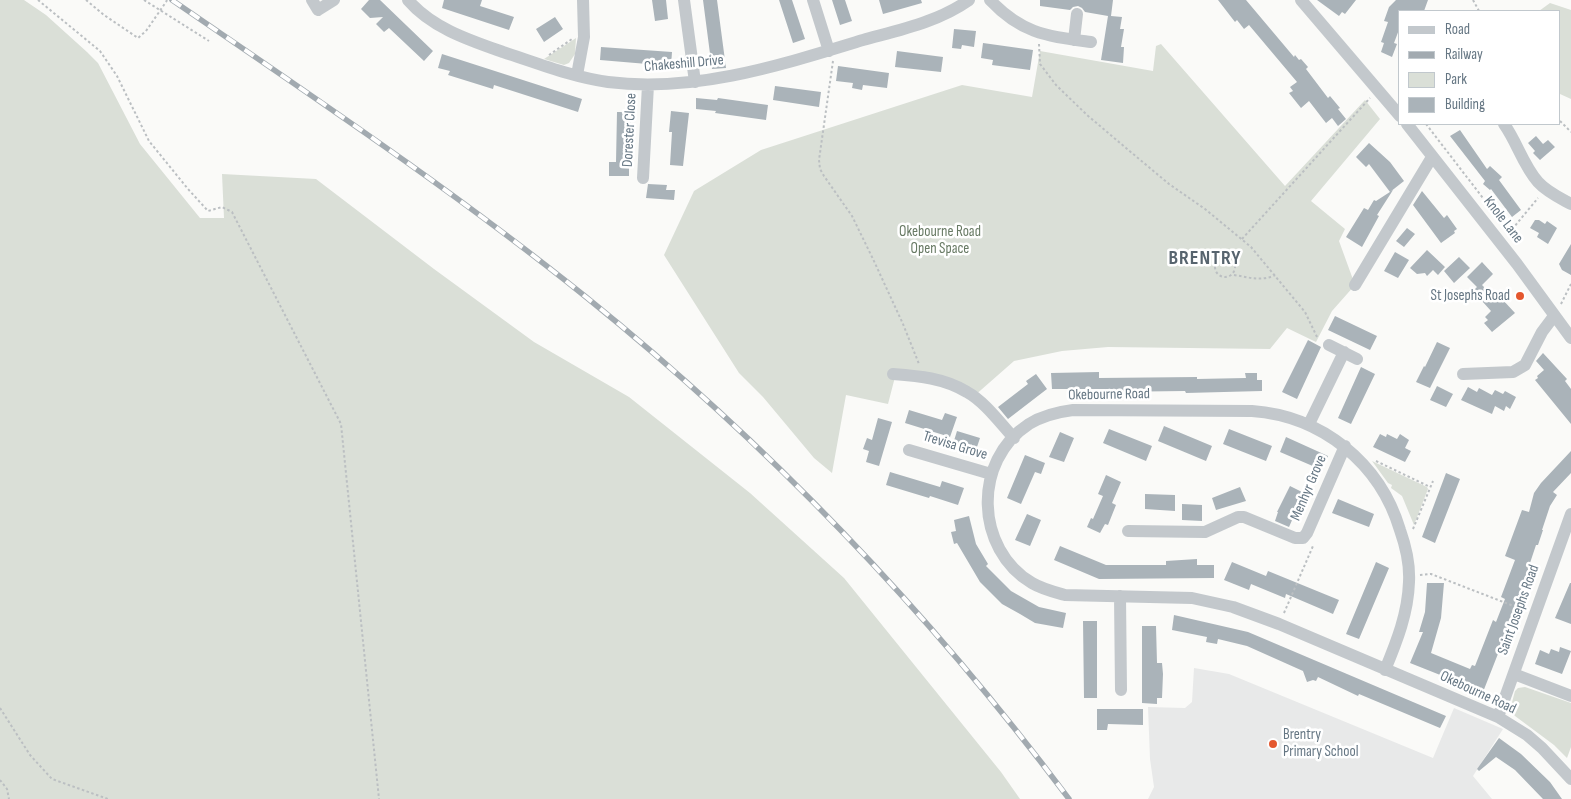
<!DOCTYPE html>
<style>
body{margin:0}
#map{position:relative;width:1571px;height:799px;overflow:hidden;background:#fafaf8;font-family:"Sofia Sans Condensed",sans-serif}
canvas{display:block}
.legend{position:absolute;left:1398px;top:10px;width:162px;height:115px;box-sizing:border-box;background:#fff;border:1px solid #c1c8cd;margin:0;padding:6px 9px;list-style:none;font-size:15px;color:#657683}
.legend li{display:flex;align-items:center;gap:10px;height:25px}
.legend b{width:25px;border:1px solid #c1c8cd}
</style>
<div id="map">
<canvas width="1571" height="799"></canvas>
<ul class="legend">
<li><b style="height:6px;background:#c3c8cc"></b>Road</li>
<li><b style="height:6px;background:#a2aab0"></b>Railway</li>
<li><b style="height:14px;background:#dadfd7"></b>Park</li>
<li><b style="height:14px;background:#aab3b9"></b>Building</li>
</ul>
</div>
<script>
const context = document.querySelector('canvas').getContext('2d');
context.lineJoin = 'round';
function fillPath(path, color) {
  context.fillStyle = color;
  context.fill(path, 'evenodd');
}
function trace(path, color, width, dash) {
  context.strokeStyle = color;
  context.lineWidth = width;
  context.lineCap = dash ? 'butt' : 'round';
  context.setLineDash(dash || []);
  context.stroke(path);
}
function label(font, color, halo, rows, align = 'center') {
  context.font = font + ' "Sofia Sans Condensed",sans-serif';
  context.lineWidth = 5;
  context.setLineDash([]);
  context.textBaseline = 'middle';
  context.strokeStyle = halo;
  context.fillStyle = color;
  for (const [text, x, y, turn = 0] of rows) {
    context.save();
    context.translate(x, y);
    context.rotate((+turn || 0) * Math.PI / 180);
    context.textAlign = isNaN(turn) ? turn : align;
    if (halo) context.strokeText(text, 0, 0);
    context.fillText(text, 0, 0);
    context.restore();
  }
}
fillPath(new Path2D(`
 M1194 668 1229 674 1433 758 1454 708 1503 729 1473 776 1492 799H1148L1154 787 1150 759 1148 707 1185 708 1192 702Z`), '#e8e9e9');
fillPath(new Path2D(`
 M0 0H24L46 15 87 52 98 63 140 144 200 218H224L222 174 316 179 434 269 534 342 629 397 750 493 844 578 1001 772 1020 799H0Z
 M1550 3 1571 10V99L1560 94V11H1539Z
 M576 38 575 54 569 63 564 65 544 59Z
 M1161 44 1285 186 1365 100 1380 119 1311 201 1345 229 1339 241 1355 285 1332 311 1316 342 1287 328 1270 349 1108 347 1062 351 1014 361 973 397 924 381 895 377 888 404 846 395 832 473 814 458 763 397 739 373 664 255 694 191 761 150 962 85 1032 97 1040 51 1153 71 1156 46Z
 M1372 461 1427 487 1428 489 1414 525 1402 496 1391 488 1392 485 1388 483Z
 M1525 687 1571 703V747L1567 758 1554 745 1515 716 1510 710 1515 691 1518 688Z`), '#dadfd7');
fillPath(new Path2D(`
 M369 0H380L433 51 424 61 389 28 384 32 376 24 383 17 370 18 361 9Z
 M444 0H482L480 6 514 17 509 30 442 8Z
 M652 0H666L668 19 655 21Z
 M703 0H717L726 68 712 69Z
 M779 0H792L805 39 793 43Z
 M832 0H845L852 21 840 25Z
 M879 0H921L922 3 883 14Z
 M1040 0H1113L1111 16 1122 17 1120 29H1124L1121 47H1124L1123 63 1101 60 1108 16 1085 12 1082 8 1078 6 1073 7 1070 10 1040 6Z
 M1218 0H1246L1294 57 1295 55 1299 60 1301 59 1308 67 1306 69 1328 98 1330 96 1340 108 1338 109 1346 119 1338 126 1332 118 1326 123 1309 101 1301 108 1289 93 1293 91 1290 87 1297 82 1249 25 1244 29 1237 20 1235 22Z
 M1317 0H1356L1345 14 1342 12 1339 16Z
 M1396 0H1428L1424 11H1400V27L1394 43 1397 44 1392 57 1381 52 1384 43 1381 42 1388 22 1384 21 1389 7Z
 M555 17 563 29 544 42 536 29Z
 M954 29 976 31 974 47 962 45 961 49 952 48Z
 M983 43 1033 50 1030 70 992 65 993 60 981 58Z
 M601 47 672 52 671 66 600 60Z
 M897 51 943 57 941 72 895 67Z
 M442 54 582 99 578 112 494 85 493 89 448 75 450 71 438 68Z
 M838 66 889 73 887 88 863 85 862 90 852 88 853 83 836 81Z
 M775 86 821 92 819 107 773 100Z
 M696 98 717 100 718 98 768 105 766 120 715 113 716 111 696 109Z
 M671 111 689 113 683 166 670 165 672 132H669Z
 M617 112H631L630 139H629V176H609V162H616Z
 M1460 130 1487 169 1490 166 1502 177 1499 180 1521 210 1512 217 1491 189 1490 190 1483 184 1485 181 1450 136Z
 M1536 136 1543 144 1548 140 1555 147 1540 160 1533 153 1535 151 1528 143Z
 M1369 143 1390 162 1404 181 1390 192 1369 164 1366 167 1356 157Z
 M648 184 667 185 666 190H675L674 200 646 198Z
 M1393 190 1377 215 1379 216 1362 247 1346 237 1364 208 1368 210 1374 200 1376 201Z
 M1422 191 1444 218 1447 215 1457 229 1454 231 1455 233 1441 243 1413 205Z
 M1535 220H1539L1545 224 1547 221 1557 228 1548 244 1537 237 1539 233 1530 228Z
 M1407 228 1415 234 1404 247 1396 241Z
 M1571 244V275L1562 270 1559 264Z
 M1427 250 1445 267 1438 275 1433 270 1427 276 1425 273 1417 274 1410 268Z
 M1395 252 1409 260 1398 278 1384 271Z
 M1459 257 1470 268 1454 283 1444 271Z
 M1482 262 1493 274 1482 285 1499 302 1502 299 1515 313 1492 332 1484 323 1488 320 1485 317 1491 311 1473 291 1477 287 1467 277Z
 M1335 316 1377 336 1370 350 1328 330Z
 M1308 340 1321 347 1297 399 1282 392Z
 M1437 342 1450 348 1430 388 1416 382 1424 366 1425 367Z
 M1543 353 1567 379 1565 381 1571 389V424L1535 380 1538 378 1537 376 1544 370 1536 361Z
 M1361 367 1375 374 1351 424 1338 418Z
 M1099 372V378L1197 377V379L1246 378 1245 373H1257V380H1262V391L1186 393 1185 391 1105 392V389H1052L1051 373Z
 M1036 374 1047 389 1008 419 998 407 1028 384 1026 381Z
 M1437 386 1453 394 1446 407 1430 400Z
 M1468 387 1477 392 1479 388 1492 395 1495 390 1503 394 1505 391 1516 397 1510 409 1506 406 1504 411 1495 406 1492 414 1461 400Z
 M909 410 942 420 945 413 957 417 950 437 905 423Z
 M878 418 892 422 879 466 866 462 869 451 863 449 867 438 872 440Z
 M1164 426 1212 446 1206 461 1158 441Z
 M1109 429 1152 446 1146 461 1103 443Z
 M1229 429 1272 446 1266 461 1223 444Z
 M957 431 980 438 976 450 953 444Z
 M1060 432 1074 438 1064 462 1049 457Z
 M1380 434 1386 437 1387 434 1397 439 1400 434 1409 440 1405 448 1411 451 1405 462 1373 447Z
 M1286 437 1328 456 1322 470 1280 452Z
 M1571 451V473L1553 492 1557 495 1550 506 1542 530H1543L1538 545H1536L1528 569 1529 570 1512 612 1514 613 1483 692 1410 663 1423 632H1419L1425 612 1427 583H1444L1441 618 1431 653 1470 669 1472 665 1475 666 1493 620 1496 622 1505 599 1501 597 1515 560 1505 556 1522 510 1529 512 1534 493 1541 483Z
 M1025 455 1045 463 1041 474 1035 472 1021 504 1007 498Z
 M890 472 940 487 942 481 964 488 958 505 930 496 929 498 886 485Z
 M1446 473 1460 479 1435 543 1422 537Z
 M1106 475 1121 482 1112 503 1116 505 1108 525 1105 524 1100 533 1087 527 1091 518 1093 519 1103 496 1098 494Z
 M1290 486 1304 493 1289 527 1275 521 1278 512H1277Z
 M1240 487 1246 501 1216 510 1212 498Z
 M1145 494 1175 495V511L1145 509Z
 M1338 499 1374 514 1369 527 1332 513Z
 M1182 504 1202 505V521L1182 520Z
 M1027 514 1041 520 1030 546 1015 540Z
 M969 516 976 544 988 564 986 566 1011 591 1039 607 1066 613 1063 628 1035 623 1020 614 1002 604 980 582 957 543 954 544 951 532 956 531 954 520Z
 M1060 546 1106 565H1166V561L1197 559V565H1214V578L1099 579 1054 560Z
 M1232 562 1266 576 1268 571 1339 600 1333 614 1286 594 1285 598 1251 584 1249 590 1224 580Z
 M1376 562 1389 568 1359 639 1346 634Z
 M1570 583H1571V624L1555 618Z
 M1174 615 1248 632 1446 716 1440 728 1359 694 1358 696 1318 677 1316 681 1313 680 1307 682 1303 671 1247 646 1218 639 1217 644 1206 642 1207 637 1172 630Z
 M1083 621H1097V698H1084Z
 M1142 626H1156L1157 663H1162L1163 674 1162 698H1157V704L1142 703Z
 M1560 647 1571 651 1562 674 1535 664 1540 650 1549 654 1551 649 1559 652Z
 M1097 709H1143V725L1108 724 1107 730H1097Z
 M1499 738 1521 754 1550 782 1562 799H1543L1515 770 1496 757 1479 771 1477 769Z`), '#aab3b9');
trace(new Path2D(`
 M38 0 100 51 117 76 149 141 188 189 208 211 222 207 232 212 341 424 379 799
 M86 0 104 15 138 38 146 31
 M144 0 209 41
 M1473 0 1479 11
 M166 2 167 0
 M1039 44 1040 64 1056 85 1087 115 1126 148 1169 184 1205 209 1251 247 1305 312 1318 339
 M549 55 572 39
 M833 61 819 160 820 169 824 176 852 216 873 259 903 324 919 364
 M1560 121 1571 132
 M1426 124 1486 202
 M1509 233 1538 198
 M1242 239 1370 98
 M1215 267a10 10 0 1 1 20 0a10 10 0 1 1-20 0Z
 M1234 275C1248 277 1261 282 1275 275
 M1561 304 1571 284
 M1376 461 1430 487
 M1413 529 1433 481
 M1420 575 1431 574 1524 610
 M1284 613 1313 546
 M0 708 30 755 52 779 108 799
 M0 780 7 789 9 799`), '#bbbfc2', 2, [2.5, 2.5]);
trace(new Path2D(`
 M312 0 318 10 334 0
 M408 0C432 28 469 40 503 52 537 63 572 77 608 82 695 93 781 65 863 40 899 30 938 22 969 0
 M684 0 695 82
 M813 0 829 51
 M990 0C1022 34 1047 36 1091 42
 M1301 0 1400 116
 M1074 40 1077 14
 M577 75 584 37 583 0
 M1407 124 1517 264 1571 338
 M1504 124C1517 142 1523 165 1538 182 1547 192 1560 198 1571 204
 M643 178 648 85
 M1355 285 1432 157
 M1329 345 1357 359
 M893 374C919 376 944 378 967 392 985 402 1000 423 1014 438
 M1463 374 1513 372 1525 365 1542 332 1554 316
 M1309 424 1344 352
 M909 450 991 474
 M1128 531 1205 532 1238 517H1244L1295 538H1303L1307 533 1345 446
 M1120 596 1121 690
 M1385 670C1397 641 1408 613 1409 582 1410 564 1406 547 1400 530 1380 463 1322 416 1252 411L1073 410C1057 412 1042 416 1029 424 972 461 975 549 1032 583 1042 589 1054 592 1065 595L1192 598 1233 607 1279 624 1498 717 1527 735 1542 748 1571 779
 M1514 674 1571 696
 M1498 717 1571 514`), '#c3c8cc', 12);
const rail = new Path2D(`
 M172 0C312 96 454 191 586 297 767 443 930 613 1069 799`);
trace(rail, '#a2aab0', 5.5);
trace(rail, '#fff', 4, [11]);
trace(new Path2D(`
 M146 31 166 2`), '#bbbfc2', 2, [2.5, 2.5]);
for (const [x, y, r, color] of [
 [1520,296,5,"#e4572e"],
 [1273,744,5,"#e4572e"]
]) {
  const dot = new Path2D();
  dot.arc(x, y, r, 0, 2 * Math.PI);
  context.fillStyle = color;
  context.fill(dot);
  trace(dot, '#fff', 2);
}
label('15px', '#657683', '#fff', [
 ["Chakeshill Drive",684,64,-5],
 ["Dorester Close",630,130,-87],
 ["Knole Lane",1503,220,52],
 ["Okebourne Road",1109,395,-1],
 ["Trevisa Grove",955,446,17],
 ["Menhyr Grove",1309,488,-67],
 ["Saint Josephs Road",1519,610,-70],
 ["Okebourne Road",1478,693,25]
]);
label('15px', '#687a64', '#fff', [
 ["Okebourne Road",940,232],
 ["Open Space",940,249]
]);
label('15px', '#657683', '#fff', [
 ["St Josephs Road",1510,296],
 ["Brentry",1283,735,"left"],
 ["Primary School",1283,752,"left"]
], 'right');
context.letterSpacing = '1px';
label('bold 20px', '#57646e', '#fff', [
 ["BRENTRY",1205,259]
]);
context.letterSpacing = '0px';
</script>
